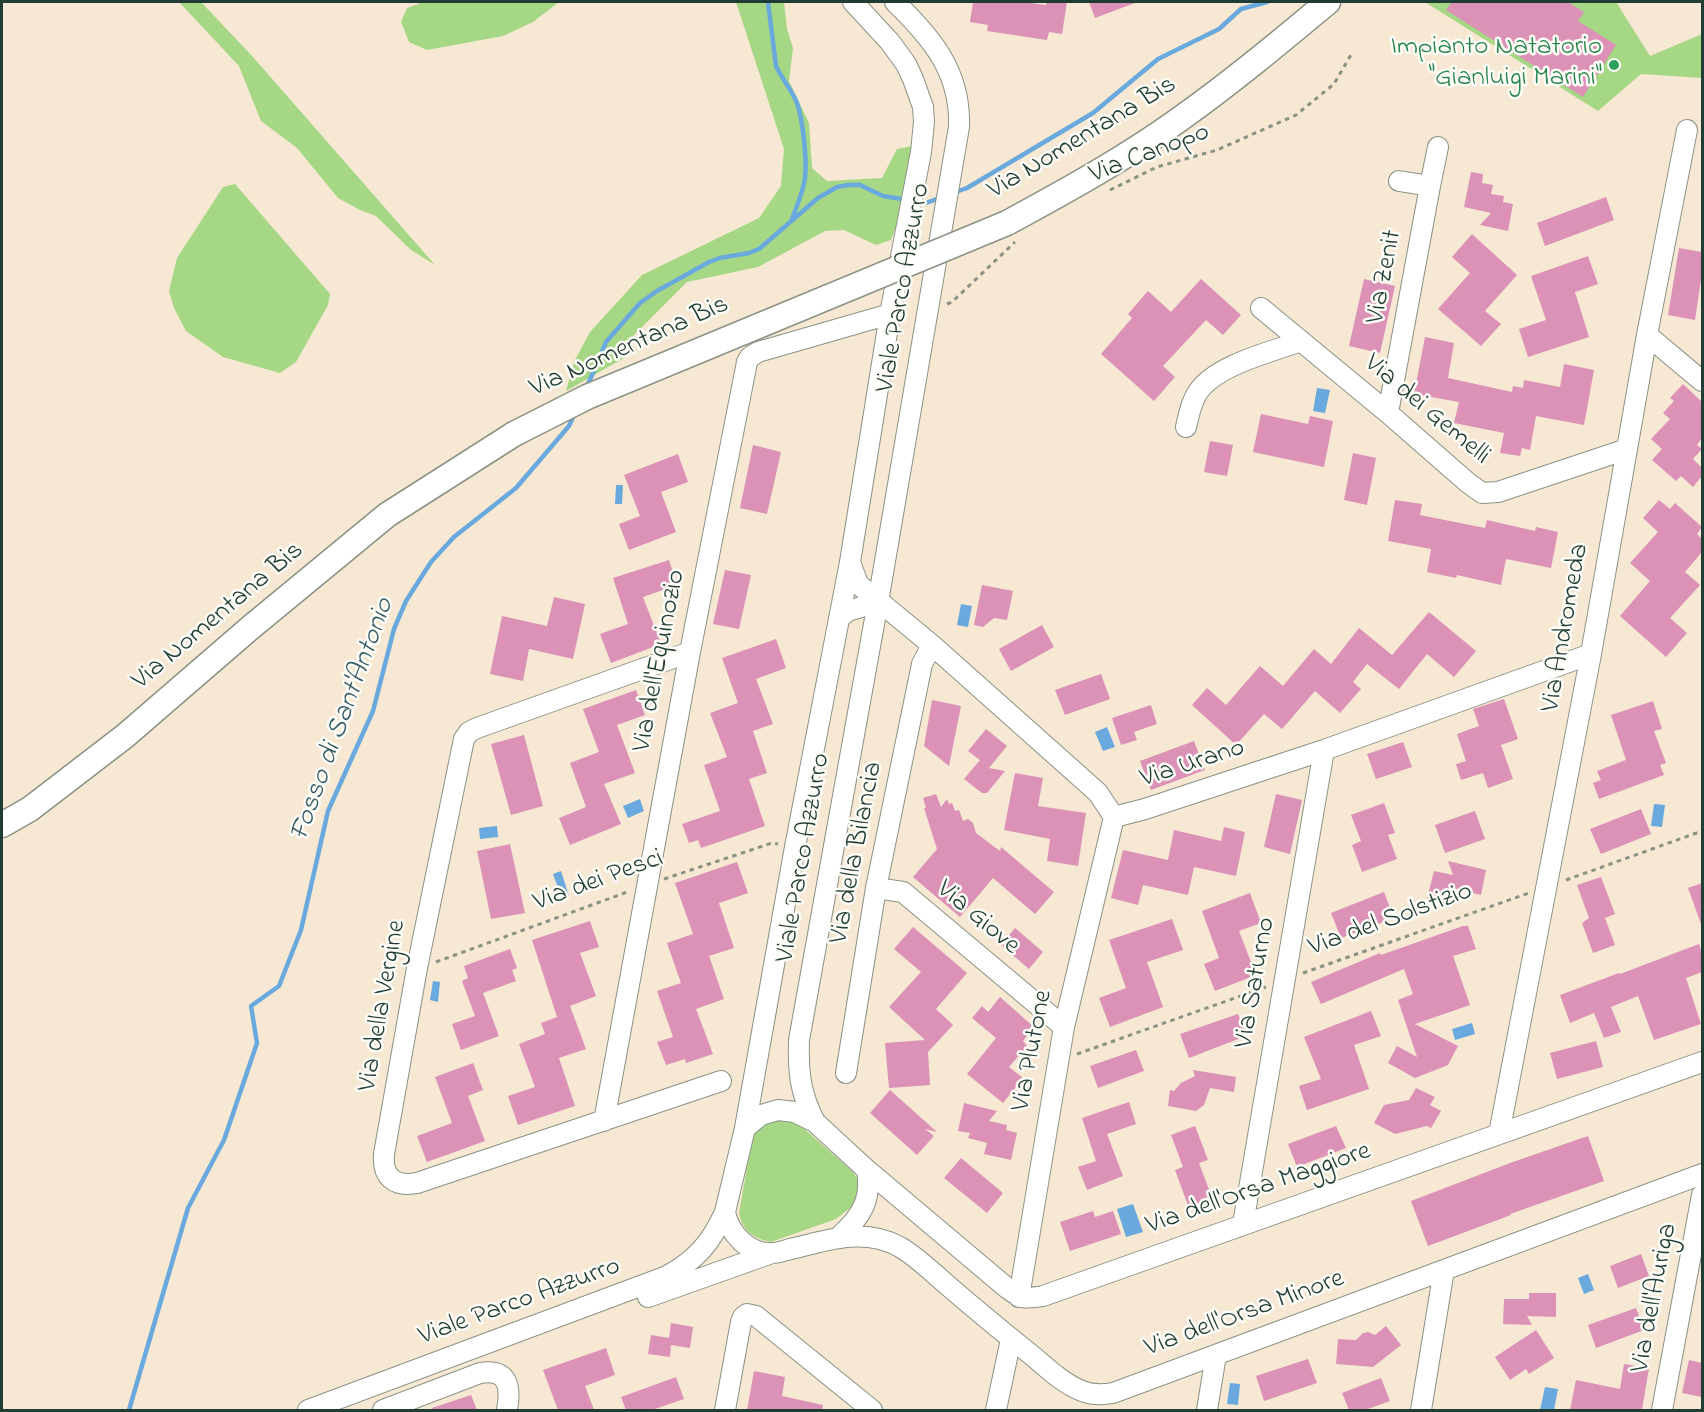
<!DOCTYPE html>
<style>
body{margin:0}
#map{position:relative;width:1704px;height:1412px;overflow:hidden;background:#f6e8d3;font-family:"Indie Flower",sans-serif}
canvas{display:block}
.frame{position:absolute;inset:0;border:3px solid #1f3d34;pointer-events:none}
</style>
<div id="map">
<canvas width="1704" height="1412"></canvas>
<div class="frame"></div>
</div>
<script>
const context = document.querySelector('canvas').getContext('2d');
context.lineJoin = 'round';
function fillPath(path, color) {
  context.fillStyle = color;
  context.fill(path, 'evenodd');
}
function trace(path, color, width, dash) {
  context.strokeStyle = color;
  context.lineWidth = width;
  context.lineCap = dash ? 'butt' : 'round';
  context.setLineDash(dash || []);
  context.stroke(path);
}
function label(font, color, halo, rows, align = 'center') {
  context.font = font + ' "Indie Flower",sans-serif';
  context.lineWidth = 5;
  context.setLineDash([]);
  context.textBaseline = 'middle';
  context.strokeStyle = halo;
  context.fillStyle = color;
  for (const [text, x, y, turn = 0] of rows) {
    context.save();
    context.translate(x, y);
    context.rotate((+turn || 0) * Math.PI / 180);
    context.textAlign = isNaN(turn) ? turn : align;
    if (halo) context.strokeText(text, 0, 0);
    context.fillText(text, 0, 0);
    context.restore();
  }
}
fillPath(new Path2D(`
 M179 2H201L253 57 435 265 411 250 376 216 360 210 338 198 297 148 261 121 239 66Z
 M424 2H559L533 22 503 36 427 50 409 42 401 22 407 8Z
 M736 2H784L787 29 793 48 789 81 809 123 812 168 827 181 882 178 897 149 912 146 916 175 891 240 876 245 844 230 825 231 758 267 687 282 634 335 624 358 566 391 574 362 590 332 642 275 759 218 781 186 784 149Z
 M1425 2H1616L1650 56 1702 34V78L1641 74 1598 111Z
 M235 184 330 294 328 305 296 362 280 373 223 357 186 331 174 308 169 291 177 258 223 187Z
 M773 1119H788L799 1124 853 1172 857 1178 860 1187 855 1204 836 1219 771 1242C754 1239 742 1230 739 1213L752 1139 756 1130Z`), '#a6d785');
fillPath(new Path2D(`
 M1317 388 1330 390 1325 413 1313 411Z
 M616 485H623L622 504H615Z
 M961 604 972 606 968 627 957 625Z
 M1107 727 1115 747 1103 751 1095 732Z
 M640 799 644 811 628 818 623 806Z
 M1654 804 1665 805 1662 827 1651 826Z
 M497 826 498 837 480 839 479 828Z
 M561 871 569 896 562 899 553 874Z
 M433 981 440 982 438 1002 430 1000Z
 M1472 1023 1475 1034 1455 1040 1452 1029Z
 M1133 1204 1143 1232 1126 1237 1117 1209Z
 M1588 1274 1594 1290 1584 1294 1578 1278Z
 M1230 1383 1240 1384 1238 1405 1227 1404Z
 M1545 1387 1558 1389 1554 1410H1540Z`), '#6aa9dd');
trace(new Path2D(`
 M768 2 776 66C782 79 792 90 797 103 803 120 807 160 805 178 803 192 797 206 792 219
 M953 193 967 188 1093 113 1158 59 1219 29 1241 9 1267 2
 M916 201 926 203 942 197
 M586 389 606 342 640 303 657 291 709 262 720 258 749 253 759 249 818 198 837 187 848 185H860L883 196 908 200
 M129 1410 188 1208 224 1140 257 1043 251 1006 279 986 301 930 328 811 373 711 394 629 406 601 431 562 454 537 516 488 569 426 575 413`), '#6aa9dd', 4.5);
fillPath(new Path2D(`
 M973 2H1023L1046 5 1047 2H1067L1062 34 1049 32 1047 40 987 31 988 25 970 22Z
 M1089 2H1135V3L1095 18Z
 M1452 2H1568L1584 12 1578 21 1616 45 1583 97 1446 10Z
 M1471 172 1483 174 1482 183 1493 185 1491 194 1504 196 1503 202 1513 204 1508 231 1480 225 1491 213 1464 207Z
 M1606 197 1614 220 1545 246 1537 223Z
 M1472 234 1517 275 1485 311 1501 324 1481 346 1438 309 1470 273 1452 257Z
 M1679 248 1702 252V273L1695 320 1668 315Z
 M1588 256 1598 284 1575 292 1589 337 1528 357 1519 329 1546 320 1531 276Z
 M1201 279 1241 315 1223 335 1206 320 1163 366 1175 377 1154 401 1101 354 1132 318 1128 314 1148 291 1171 312Z
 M1364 279 1395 286 1380 353 1349 346Z
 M1425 337 1454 343 1448 378 1512 392 1513 386 1523 388 1524 380 1560 387 1564 364 1594 370 1584 425 1536 416 1530 450 1522 448 1520 456 1500 453 1504 433 1454 423 1459 402 1414 394Z
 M1683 384 1702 402V438L1697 445 1702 449 1693 459 1702 468V476L1693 487 1681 476 1676 481 1652 460 1662 449 1651 439 1670 419 1663 413 1674 401 1670 398Z
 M1261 414 1308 424 1310 416 1333 421 1324 467 1253 452Z
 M1210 441 1233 445 1227 476 1204 472Z
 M753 445 781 452 767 514 740 508Z
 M1353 453 1376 458 1367 505 1344 500Z
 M678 454 688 482 661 492 676 532 629 550 619 524 640 516 624 475Z
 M1395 500 1422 504 1420 515 1485 528 1487 520 1535 531 1536 527 1558 532 1551 568 1506 559 1501 585 1457 575 1456 578 1427 572 1431 549 1388 541Z
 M1659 500 1670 509 1675 503 1702 527 1697 534 1702 539V552L1685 572 1700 585 1670 618 1687 633 1666 657 1620 616 1650 581 1630 563 1658 532 1643 518Z
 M669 560 677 585 643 597 661 644 611 663 600 634 628 624 613 578Z
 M725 570 751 575 739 629 713 624Z
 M982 585 1013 591 1007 620 994 618 983 627 974 625Z
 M554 597 585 604 573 659 529 649 523 681 490 674 502 616 547 626Z
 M1429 612 1476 651 1454 677 1427 654 1399 689 1367 664 1353 682 1361 689 1340 713 1315 691 1282 729 1264 714 1236 745 1192 705 1207 688 1226 705 1260 666 1283 686 1314 649 1331 664 1359 628 1392 655Z
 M1042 625 1054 647 1011 671 999 649Z
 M776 639 786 668 756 679 773 724 753 731 767 773 749 779 765 826 701 848 698 840 689 843 682 824 720 811 704 765 727 757 710 713 738 703 722 658Z
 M1101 674 1110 699 1065 715 1055 690Z
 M636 690 645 715 617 725 635 773 604 784 621 824 570 845 559 818 586 807 570 763 599 752 583 709Z
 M1504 699 1518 739 1501 745 1513 779 1488 788 1483 773 1461 780 1456 764 1466 761 1457 734 1479 726 1473 709Z
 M932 700 961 706 949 766 924 746Z
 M1653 701 1662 729 1654 731 1666 763 1660 765 1664 775 1599 799 1593 783 1601 780 1597 771 1626 760 1611 715Z
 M1151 705 1157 724 1134 732 1137 740 1121 745 1112 718Z
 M986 729 1007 746 989 768 1005 771 987 793H982L964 779 980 760 968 751Z
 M524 735 543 806 511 815 491 744Z
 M1194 741 1205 770 1151 790 1140 761Z
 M1403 742 1412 767 1376 779 1367 754Z
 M1015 773 1043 778 1038 806 1086 813 1078 866 1047 861 1050 839 1004 830Z
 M936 794 941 807 947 799 949 804 952 803 955 811 959 810 963 821 968 819 973 823 976 833 1000 851 1001 847 1054 892 1035 914 993 878 960 917 913 877 937 849 924 808H926L923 798Z
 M1276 794 1302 800 1290 854 1264 847Z
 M1384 803 1395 833 1388 835 1397 859 1362 872 1352 845 1361 841 1351 815Z
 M1641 809 1651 834 1601 854 1590 829Z
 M1475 811 1485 839 1445 853 1435 825Z
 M1224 827 1245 832 1236 876 1194 867 1188 895 1143 885 1138 905 1111 898 1123 850 1168 860 1174 830 1221 841Z
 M510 844 525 913 491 919 477 851Z
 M1448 861 1486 870 1481 895 1456 889 1452 905 1427 899 1434 871 1453 875Z
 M737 862 748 893 719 903 734 948 709 956 724 999 696 1009 713 1054 686 1063 685 1059 666 1065 657 1042 673 1037 657 991 681 983 667 943 693 934 675 883Z
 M1601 877 1615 914 1605 918 1615 945 1593 953 1582 923 1589 918 1577 885Z
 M1702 883V924H1701L1688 888Z
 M1384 892 1394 918 1341 938 1331 913Z
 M1250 893 1261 923 1239 931 1256 975 1215 991 1204 964 1219 958 1202 911Z
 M1172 919 1183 950 1147 962 1163 1007 1110 1027 1099 998 1126 988 1109 940Z
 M590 921 599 947 580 953 596 996 570 1006 586 1049 559 1058 575 1106 518 1125 508 1096 535 1087 519 1044 545 1034 541 1023 557 1017 532 940Z
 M1463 926H1468L1476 949 1453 956 1470 1005 1415 1024 1458 1046 1448 1065 1415 1078 1388 1063 1397 1046 1417 1057 1398 1000 1413 994 1404 969 1321 1004 1311 982 1380 953 1381 955Z
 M913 927 967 973 936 1009 953 1025 928 1052 930 1085 889 1088 885 1043 925 1040 889 1007 921 972 894 949Z
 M1015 928 1043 952 1029 969 1001 945Z
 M1699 944 1702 953V972L1686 978 1701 1024 1654 1040 1638 996 1611 1007 1621 1032 1604 1038 1594 1013 1570 1023 1560 995 1619 973 1620 974Z
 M510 949 517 968 512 970 516 981 483 993 499 1036 461 1050 452 1024 475 1016 462 981 468 978 464 966Z
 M1000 997 1034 1027 1023 1041 1027 1046 1009 1067 1023 1078 1003 1103 967 1074 996 1038 972 1018 982 1006 988 1012Z
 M1371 1011 1381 1036 1354 1045 1369 1089 1307 1110 1299 1086 1321 1079 1304 1037Z
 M1238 1014 1246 1036 1189 1058 1180 1034Z
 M1596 1041 1603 1067 1557 1079 1550 1053Z
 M1136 1050 1144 1071 1098 1088 1090 1066Z
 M473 1063 483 1090 468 1096 485 1141 427 1162 417 1136 452 1123 435 1077Z
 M1193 1070 1236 1077 1234 1092 1210 1088 1204 1105 1196 1111 1168 1106 1170 1090 1174 1091 1181 1083 1195 1076Z
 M1416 1088 1435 1097 1430 1105 1441 1111 1431 1128 1427 1126 1395 1134 1374 1123 1384 1105 1409 1100Z
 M890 1090 937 1132 925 1129 934 1136 917 1155 870 1113Z
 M1129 1102 1136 1124 1107 1134 1123 1176 1087 1190 1078 1167 1096 1161 1082 1118Z
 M964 1103 997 1111 989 1121 1007 1125 1006 1130 1017 1133 1011 1160 984 1154 987 1143 968 1138 970 1133 958 1131Z
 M1195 1126 1208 1160 1199 1163 1213 1200 1189 1208 1175 1170 1183 1167 1171 1135Z
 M1336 1126 1346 1148 1297 1167 1288 1144Z
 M1588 1136 1604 1181 1510 1214 1511 1215 1428 1246 1411 1201 1510 1163Z
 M961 1158 1003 1193 987 1213 944 1178Z
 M1093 1211 1095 1217 1113 1211 1121 1234 1070 1251 1060 1222Z
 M1641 1254 1649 1276 1618 1288 1610 1266Z
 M1529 1293H1556V1317L1527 1316 1532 1325 1503 1324 1504 1299H1529Z
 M1636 1308 1644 1330 1596 1348 1588 1325Z
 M671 1323 693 1327 690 1348 671 1345 670 1357 648 1354 651 1335 669 1338Z
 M1386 1326 1401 1345 1373 1367 1336 1364 1338 1339 1356 1340 1363 1333 1368 1332 1375 1335Z
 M1536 1330 1554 1358 1529 1374 1526 1369 1510 1380 1495 1357Z
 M606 1348 615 1375 585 1386 594 1410H558L543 1370Z
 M1308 1359 1317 1383 1264 1401 1256 1376Z
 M1689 1360 1702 1363V1397L1682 1393Z
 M1624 1364 1649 1368 1642 1410H1570L1576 1380 1620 1389Z
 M754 1371 785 1377 782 1396 823 1405 822 1410H747Z
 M676 1377 684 1399 652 1410H626L621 1397Z
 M1381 1378 1390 1401 1365 1410H1349L1342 1393Z
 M471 1395 477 1410H433L432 1408Z`), '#dc91b7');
const minor = new Path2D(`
 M1430 186 1438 147
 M1261 308 1388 413 1467 482 1482 493 1498 492 1627 449
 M1647 335 1702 381
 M1388 413 1430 186 1399 181
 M1186 427C1189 415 1191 402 1198 392 1216 365 1271 352 1301 341
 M850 562 858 584 932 645 1087 783 1098 793 1114 817
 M839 618 848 611 878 602
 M690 652 477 728 469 732 464 739 417 968 384 1154C382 1177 394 1187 417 1183L721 1081
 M1114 817 1145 809 1324 750 1591 654
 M876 888 903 892 1064 1027
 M846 1073 876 888 922 664 932 645
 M604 1121 690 652 747 362 750 357 758 352 890 314
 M815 1122C800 1093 798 1072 799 1040L878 602 959 127C961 72 932 38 895 2
 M745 1128 795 847 850 562 890 314 921 152 924 122 923 107 913 79 906 64 890 42 853 2
 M1499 1134 1591 654 1647 335 1687 130
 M867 1170 1007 1288C1021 1299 1025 1299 1043 1296L1702 1062
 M1243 1224 1324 750
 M839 1237C861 1217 872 1200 867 1170L815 1122 795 1112 778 1110 761 1115 745 1128 725 1212C729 1233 749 1255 772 1253 780 1253 788 1249 795 1248 830 1239 866 1228 900 1247 917 1257 932 1272 946 1284 975 1309 1004 1333 1034 1357 1048 1369 1064 1384 1082 1391 1092 1395 1102 1395 1113 1393L1702 1174
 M648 1297 772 1253
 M1019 1297 1064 1027 1114 817
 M308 1410 667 1276C696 1260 711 1243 725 1212
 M383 1410 480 1373C509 1368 511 1388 507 1410
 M725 1410 741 1322 743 1317 747 1314 756 1316 872 1410
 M996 1410 1011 1339
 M1207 1410 1216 1355
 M1421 1410 1444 1270
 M1662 1410 1702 1195`);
const major = new Path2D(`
 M1007 223C1066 191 1126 158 1180 119 1232 82 1280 42 1328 2
 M2 825 30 809 125 736 250 628 387 515 514 434`);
trace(minor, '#8a9284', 22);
trace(major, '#8a9284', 27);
trace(new Path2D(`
 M1110 190 1157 167 1217 150 1296 115 1334 84 1352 53
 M947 304 952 302 1015 242
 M664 879 772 843 778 844
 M1566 880 1702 831
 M436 962 630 891
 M1303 973 1529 893
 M1077 1054 1266 987`), '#8a9284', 3, [4.5, 4.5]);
trace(minor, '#fff', 20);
trace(major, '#fff', 24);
const majorBridge = new Path2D(`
 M514 434 587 397 1007 223`);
trace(majorBridge, '#8a9284', 27, []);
trace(majorBridge, '#fff', 24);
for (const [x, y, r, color] of [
 [1614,65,6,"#2e9e5b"]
]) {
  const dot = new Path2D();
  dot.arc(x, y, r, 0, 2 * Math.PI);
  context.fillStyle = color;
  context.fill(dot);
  trace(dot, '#fdfcf7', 2);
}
label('27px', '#27864d', '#fdfcf7', [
 ["Impianto Natatorio",1602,49],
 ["\"Gianluigi Marini\"",1602,80]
], 'right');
label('27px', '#1f3d34', '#fdfcf7', [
 ["Via Nomentana Bis",1083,139,-31],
 ["Via Canopo",1150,155,-21],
 ["Via Zenit",1386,277,-79],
 ["Viale Parco Azzurro",905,288,-80],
 ["Via Nomentana Bis",630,348,-24],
 ["Via dei Gemelli",1426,411,40],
 ["Via Nomentana Bis",219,617,-40],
 ["Via Andromeda",1567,628,-80],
 ["Via dell'Equinozio",661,661,-79],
 ["Via Urano",1193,765,-18],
 ["Via della Bilancia",858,853,-79],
 ["Viale Parco Azzurro",805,858,-80],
 ["Via dei Pesci",599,882,-20],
 ["Via Giove",977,919,40],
 ["Via del Solstizio",1391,921,-20],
 ["Via Saturno",1257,983,-80],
 ["Via della Vergine",384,1006,-80],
 ["Via Plutone",1034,1051,-79],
 ["Via dell'Orsa Maggiore",1259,1190,-19],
 ["Via dell'Auriga",1656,1298,-79],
 ["Viale Parco Azzurro",520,1303,-20],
 ["Via dell'Orsa Minore",1245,1315,-20]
]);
label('italic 28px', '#365d67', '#fdfcf7', [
 ["Fosso di Sant'Antonio",344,720,-70]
]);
</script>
